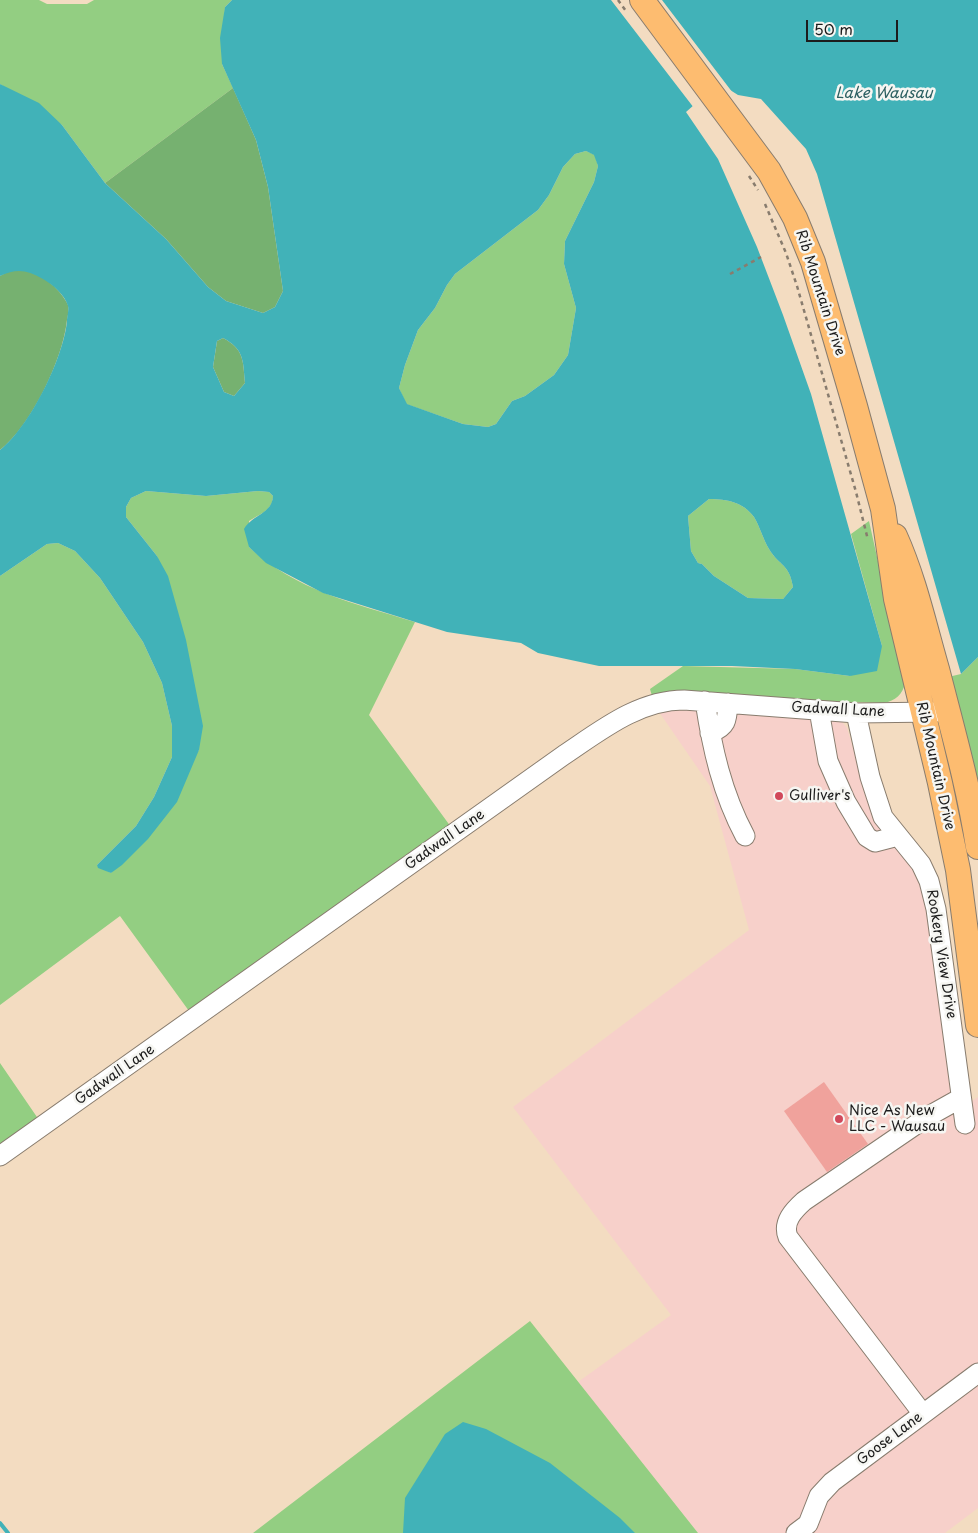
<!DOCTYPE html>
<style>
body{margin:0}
#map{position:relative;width:978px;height:1533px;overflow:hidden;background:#f3dcc1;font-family:"Playpen Sans",sans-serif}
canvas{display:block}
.scale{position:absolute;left:806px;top:20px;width:92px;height:22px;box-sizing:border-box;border:2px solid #1c1c1c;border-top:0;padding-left:6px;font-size:15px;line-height:18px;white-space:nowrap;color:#1c1c1c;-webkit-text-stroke:4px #f6f6f2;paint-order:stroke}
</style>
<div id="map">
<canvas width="978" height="1533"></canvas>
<div class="scale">50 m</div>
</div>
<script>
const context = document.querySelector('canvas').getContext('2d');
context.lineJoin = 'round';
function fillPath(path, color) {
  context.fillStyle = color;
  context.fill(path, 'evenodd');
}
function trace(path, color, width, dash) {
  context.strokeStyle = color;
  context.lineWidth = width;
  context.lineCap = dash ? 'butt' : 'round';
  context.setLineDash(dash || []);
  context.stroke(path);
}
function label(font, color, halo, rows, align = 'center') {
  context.font = font + ' "Playpen Sans",sans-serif';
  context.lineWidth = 5;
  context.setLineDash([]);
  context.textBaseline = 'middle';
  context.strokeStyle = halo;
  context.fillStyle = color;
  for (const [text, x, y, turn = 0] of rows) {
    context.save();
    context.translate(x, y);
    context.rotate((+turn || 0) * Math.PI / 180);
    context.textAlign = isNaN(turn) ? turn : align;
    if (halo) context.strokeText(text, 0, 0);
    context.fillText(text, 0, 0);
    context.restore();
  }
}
fillPath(new Path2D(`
 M693 708 836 719 843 723 847 728 867 793 910 860 926 891 956 1112 978 1097V1508L945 1533H698L578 1382 671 1315 513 1107 749 930 710 786 657 709Z`), '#f7d0ca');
fillPath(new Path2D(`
 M0 0H39L47 4H87L94 0H232L225 7 222 64 233 88 105 183 62 125 0 84Z
 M586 151 595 155 598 166 594 182 565 241 564 264 576 308 568 355 554 375 525 396 512 401 496 424 488 427 463 424 406 404 399 388 405 365 418 330 435 308 447 285 455 274 538 210 549 195 563 167 575 154Z
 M146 491 206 496 258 491 269 492 273 496C273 510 260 514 249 521V547C295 590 356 604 415 622L369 715 451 827 189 1011 120 916 0 1005V576L47 544 58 543 75 551 100 578 143 642 162 683 172 726V757L154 797 136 826 97 865 111 873 199 750 157 556 126 517V507L131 498Z
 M709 499C727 499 743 502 754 517 760 527 763 539 769 549 780 567 789 563 793 587L783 599 748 598 714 576 702 564 698 563 691 551 688 516Z
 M869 521 905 683C903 694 895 701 884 703L652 696 650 689 683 666 795 669 850 676 882 646 851 534Z
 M978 657V787L948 677 961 674Z
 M0 1063 39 1120 0 1147Z
 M530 1321 698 1533H253Z`), '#93ce82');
fillPath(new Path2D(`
 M233 88 256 140 268 187 283 291 275 307 263 313 226 301 208 287 166 239 105 183Z
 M9 271C15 271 23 270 28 271 43 274 62 291 68 305 69 309 68 316 67 320 63 359 31 426 0 450V276Z
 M223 338C244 349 243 360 245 383L234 396 224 392 213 367 217 341Z`), '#76b170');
fillPath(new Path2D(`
 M232 0H978V657L961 674 817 174 806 149 761 99 738 95 719 83 686 112 718 159 757 247 783 315 811 394 882 646 877 671 850 676 795 669 732 666H599L538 653 521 643 447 632 323 593 266 563 249 547 244 529C253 514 272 514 273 496L269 492 258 491 206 496 146 491 131 498 126 507V517L157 556 168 576 186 640 203 726 199 750 177 802 148 839 122 865 111 873 98 868 97 865 136 826 154 797 172 757V726L162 683 143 642 100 578 75 551 58 543 47 544 0 576V450C30 426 63 359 67 321 67 317 69 310 68 306 65 295 52 284 43 279 27 270 17 268 0 276V84L39 103 62 125 105 183 166 239 208 287 226 301 263 313 275 307 283 291 268 187 256 140 222 64 220 38 225 7ZM586 151 594 155 598 166 594 182 565 241 564 264 576 308 568 355 554 375 525 396 512 401 496 424 488 427 463 424 407 404 399 388 405 365 418 330 435 308 447 285 455 274 538 210 549 195 563 167 575 154ZM223 338C244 349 243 360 245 383L234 396 224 392 213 367 217 341ZM709 499C727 499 743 502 754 517 760 527 763 539 769 549 780 567 789 563 793 587L783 599 748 598 714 576 702 564 698 563 691 551 688 516Z
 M463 1422 486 1429 550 1463 620 1518 635 1533H403L405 1498 445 1434Z`), '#41b2b8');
fillPath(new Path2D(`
 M611 0H662L736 97 720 86 694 108Z`), '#f3dcc1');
trace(new Path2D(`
 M0 1523 8 1533`), '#41b2b8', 4);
fillPath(new Path2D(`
 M824 1082 868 1144 827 1172 784 1111Z`), '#f0a29c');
const minor = new Path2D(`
 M705 701C712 748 722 793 745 836
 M819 710 828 761 846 802 867 837 875 842 898 836
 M856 713 870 777 883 817 921 864 929 881 936 909 965 1124
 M710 733C727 727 727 720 728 703
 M0 1156 564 755C600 731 638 700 684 700L856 713 936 712
 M923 1414 788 1237C782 1222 794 1210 804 1201L927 1117 961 1098
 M796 1533 808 1524 819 1496 832 1482 978 1373`);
const major = new Path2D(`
 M642 0 769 171 795 218 813 262 855 406 883 509 896 599 940 783 958 870 978 1025
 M895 536C914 578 924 624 937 669 952 728 969 787 978 847`);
trace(minor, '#887c6e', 21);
trace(major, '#887c6e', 26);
trace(new Path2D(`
 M618 0 626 11
 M749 176 758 190
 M765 204 786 253 797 286 856 492 868 540
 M730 274 761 257`), '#887c6e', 2.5, [4, 4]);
trace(minor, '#fff', 19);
trace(major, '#fdbc70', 24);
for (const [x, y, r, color] of [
 [779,796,5,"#d1495b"],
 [839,1119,5,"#d1495b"]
]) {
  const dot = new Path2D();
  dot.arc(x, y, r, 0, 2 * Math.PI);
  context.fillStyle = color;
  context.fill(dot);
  trace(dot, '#f6f6f2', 2);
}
label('14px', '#1c1c1c', '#f6f6f2', [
 ["Rib Mountain Drive",820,293,72],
 ["Gadwall Lane",838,710,3],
 ["Rib Mountain Drive",935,766,77],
 ["Gadwall Lane",445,840,-35],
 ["Rookery View Drive",941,954,81],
 ["Gadwall Lane",115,1075,-35],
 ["Goose Lane",890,1439,-37]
]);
label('14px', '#1c1c1c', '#f6f6f2', [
 ["Gulliver's",789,796],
 ["Nice As New",849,1111],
 ["LLC - Wausau",849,1127]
], 'left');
label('italic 15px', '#2d6062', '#f6f6f2', [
 ["Lake Wausau",884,94]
]);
</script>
